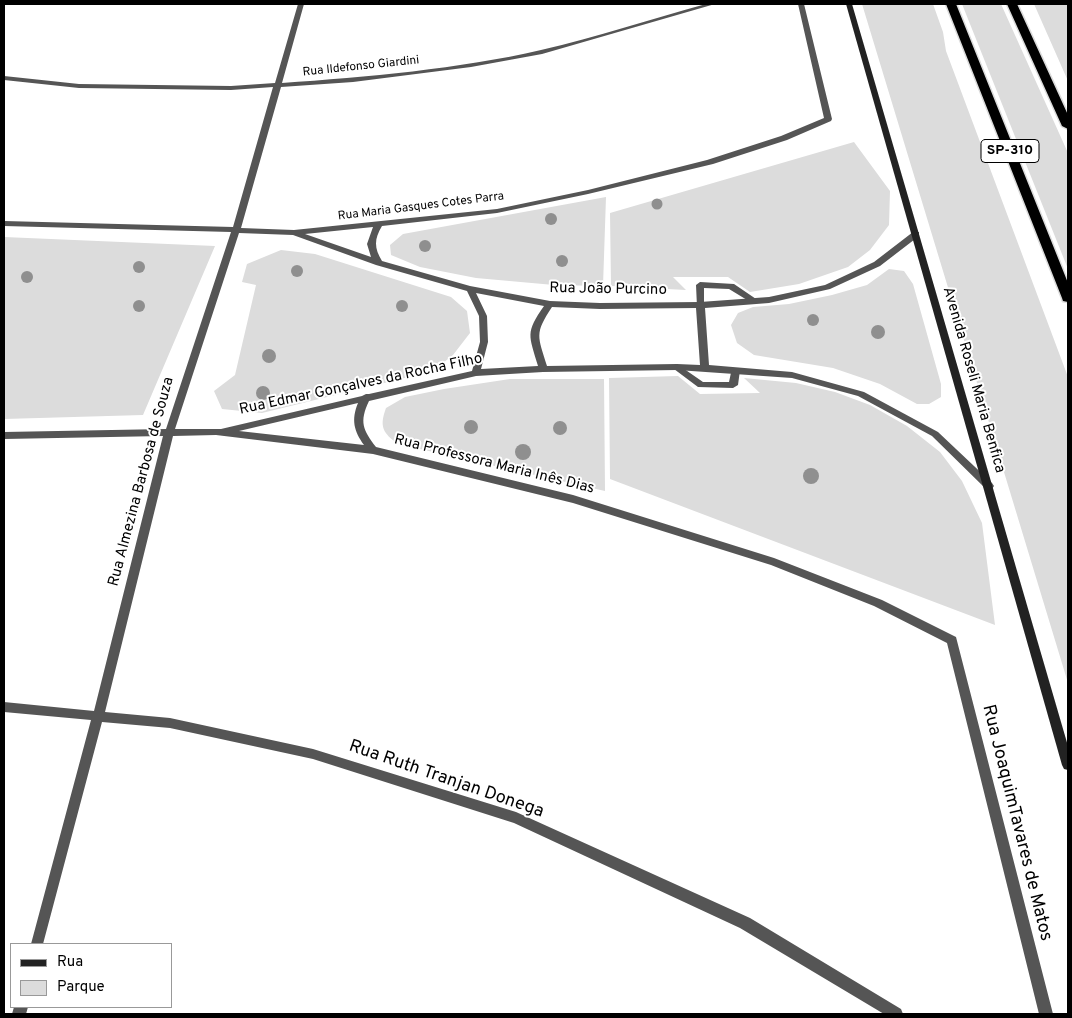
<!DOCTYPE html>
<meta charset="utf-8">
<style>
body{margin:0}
#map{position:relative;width:1072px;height:1018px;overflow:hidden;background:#fff;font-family:Overpass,sans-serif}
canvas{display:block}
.frame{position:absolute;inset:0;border:5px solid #000;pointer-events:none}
.legend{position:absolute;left:10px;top:943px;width:162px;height:65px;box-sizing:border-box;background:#fff;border:1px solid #999;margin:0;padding:6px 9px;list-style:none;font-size:15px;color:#000}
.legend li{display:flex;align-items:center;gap:10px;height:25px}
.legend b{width:25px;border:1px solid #999}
</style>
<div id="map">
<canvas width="1072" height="1018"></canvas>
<div class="frame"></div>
<ul class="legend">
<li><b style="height:6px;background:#222"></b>Rua</li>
<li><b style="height:14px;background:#dcdcdc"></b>Parque</li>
</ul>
</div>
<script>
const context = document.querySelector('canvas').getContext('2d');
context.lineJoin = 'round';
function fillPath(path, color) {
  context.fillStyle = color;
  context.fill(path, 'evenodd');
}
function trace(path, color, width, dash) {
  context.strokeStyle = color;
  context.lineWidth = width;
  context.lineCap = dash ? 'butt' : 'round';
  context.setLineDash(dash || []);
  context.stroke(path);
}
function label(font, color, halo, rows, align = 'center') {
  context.font = font + ' Overpass,sans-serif';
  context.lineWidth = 4;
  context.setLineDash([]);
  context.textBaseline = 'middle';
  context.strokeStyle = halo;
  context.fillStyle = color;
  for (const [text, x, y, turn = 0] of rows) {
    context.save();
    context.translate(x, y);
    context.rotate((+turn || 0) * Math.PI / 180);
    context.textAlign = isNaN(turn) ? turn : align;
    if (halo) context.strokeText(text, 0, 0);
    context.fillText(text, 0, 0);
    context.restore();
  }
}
fillPath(new Path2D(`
 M862 4H933L943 32 946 51 1068 377V683Z
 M962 4H1001L1068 153V269Z
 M1034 4H1068V81Z
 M854 142 890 191 889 225 870 250 848 267 799 284 750 292 728 277H673L686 290 611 286 610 213Z
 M606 197 603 286 554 285 476 278 420 267 391 255 390 245 403 234Z
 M4 237 215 246 143 415 4 419Z
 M281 250 315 254 451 297 467 311 470 333 453 355 433 371 262 413 222 409 214 391 235 375 256 285 242 282 247 264Z
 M889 269 904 271 913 284 941 384V397L929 404H917L880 384 833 368 754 355 737 343 731 325 738 313 753 307 789 304 832 295 867 285Z
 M678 376 700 394 760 393 744 378 796 383 835 392 870 405 907 426 940 452 962 481 982 523 995 625 610 479 609 378Z
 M510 379H604L605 491 398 444C383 433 379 427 386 408L405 397 444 389Z`), '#dcdcdc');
const motorway = new Path2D(`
 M946 4H956L1068 283V302L1063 301 1062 298Z
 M1007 4H1017L1068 115V129L1062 126Z`);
trace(motorway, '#dbdbdb', 3);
fillPath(new Path2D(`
 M700 282 734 284 759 301 758 303H752L729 289 704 288V305L703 307H697L696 285Z
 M677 364 703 382H729L732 368H738L740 370 738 385 733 388 698 387 674 369 672 367Z`), '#555');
fillPath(new Path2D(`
 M298 4H304L282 83C367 77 459 69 541 50 597 37 651 19 706 4H715L542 54 471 67 353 82 281 87 241 228 294 230 497 209 588 190 707 160 781 136 824 118 798 4H804L832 119 831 121 787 140 713 164 588 194 497 213 382 226C374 239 374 248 382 261L470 286 550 301 600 303 700 302 769 297 825 285 874 262 913 232H919V236L880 266 830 289 769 303 705 308 709 365 792 372 864 392 938 432 992 483 994 486 992 489H986L932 436 858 396 792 378 677 370 543 372 476 376 369 401C359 422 363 430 376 447L573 495 774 558 882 600 956 637 1053 1014H1039L947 643 874 606 771 565 573 503 373 454 216 435 173 436 105 712 170 718 313 749 516 812 750 918 901 1009 903 1014H884L740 928 514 823 313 759 170 728 102 722 43 944H31L91 720 4 712V702L94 711 163 436 4 439V432L166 429 231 232 4 226V221L233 227 273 87 231 90 79 88 4 80V76L79 84 231 86 275 83ZM373 227 367 244 371 257 305 234ZM239 233 293 235 376 265 467 291 479 316 480 342 472 371 369 394H366L362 396 221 429H175ZM476 293 544 306C525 333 529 335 538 366L481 369 488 342 487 316ZM552 307 600 309 696 308 700 365 677 364 547 366C538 336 534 334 552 307ZM358 403C351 420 354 431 364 445L239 431Z
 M14 1007H28L26 1014H12Z`), '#555');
fillPath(new Path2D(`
 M846 4H852L1068 746V770L1064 769 1062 765Z`), '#222');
fillPath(motorway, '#000');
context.fillStyle = '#8f8f8f';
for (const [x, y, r] of [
 [657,204,5.5],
 [551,219,6],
 [425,246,6],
 [562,261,6],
 [139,267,6],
 [297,271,6],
 [27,277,6],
 [139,306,6],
 [402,306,6],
 [813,320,6],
 [878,332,7],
 [269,356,7],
 [263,393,7],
 [471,427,7],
 [560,428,7],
 [523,452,8],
 [811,476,8]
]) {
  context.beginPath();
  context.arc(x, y, r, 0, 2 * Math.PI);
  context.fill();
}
label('12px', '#000', '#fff', [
 ["Rua Ildefonso Giardini",361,67,-6],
 ["Rua Maria Gasques Cotes Parra",421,207,-7]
]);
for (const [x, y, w] of [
 [1010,151,58]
]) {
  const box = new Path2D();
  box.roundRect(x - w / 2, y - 11.5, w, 23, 4);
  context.fillStyle = '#fff';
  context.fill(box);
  trace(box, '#000', 1);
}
label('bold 14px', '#000', null, [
 ["SP-310",1010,151]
]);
label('15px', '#000', '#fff', [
 ["Rua João Purcino",608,290,1],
 ["Avenida Roseli Maria Benfica",973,380,74],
 ["Rua Edmar Gonçalves da Rocha Filho",361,385,-12],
 ["Rua Professora Maria Inês Dias",494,465,14],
 ["Rua Almezina Barbosa de Souza",142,482,-75]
]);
label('18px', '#000', '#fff', [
 ["Rua Ruth Tranjan Donega",446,780,19],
 ["Rua JoaquimTavares de Matos",1016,823,76]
]);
</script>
